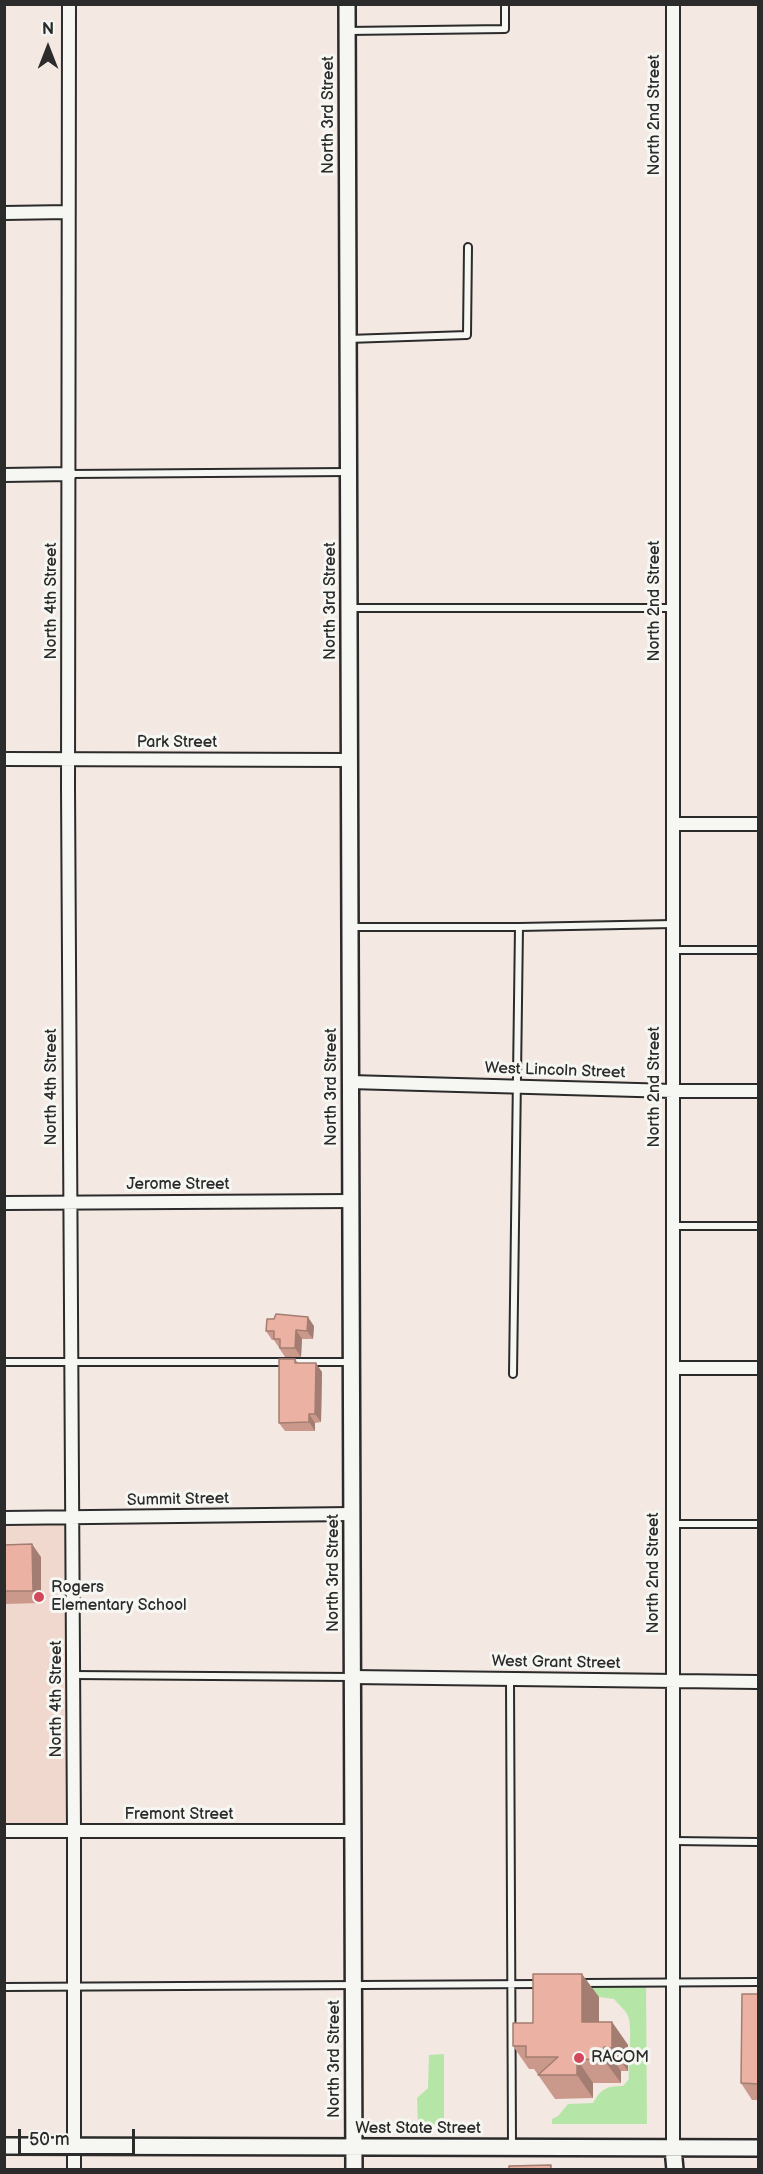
<!DOCTYPE html>
<style>
body{margin:0}
#map{position:relative;width:763px;height:2174px;overflow:hidden;background:#f4e8e2;font-family:"Balsamiq Sans",sans-serif}
canvas{display:block}
.frame{position:absolute;inset:0;border:6px solid #2b2b2b;pointer-events:none}
.north{position:absolute;left:18px;top:18px;width:60px;height:60px;-webkit-text-stroke:4px #f6f6f2;paint-order:stroke;rotate:0deg;font-size:16px;font-weight:700;line-height:24px;text-align:center;color:#2b2b2b}
.north::after{content:'';display:block;margin:auto;width:21px;height:27px;background:#2b2b2b;clip-path:polygon(50% 0,100% 100%,50% 72%,0 100%)}
.scale{position:absolute;left:18px;top:2129px;width:117px;height:27px;box-sizing:border-box;border:3px solid #2b2b2b;border-top:0;padding-left:8px;font-size:18px;line-height:21px;white-space:nowrap;color:#2b2b2b;-webkit-text-stroke:4px #f6f6f2;paint-order:stroke}
</style>
<div id="map">
<canvas width="763" height="2174"></canvas>
<div class="frame"></div>
<div class="north">N</div>
<div class="scale">50 m</div>
</div>
<script>
const context = document.querySelector('canvas').getContext('2d');
context.lineJoin = 'round';
function fillPath(path, color) {
  context.fillStyle = color;
  context.fill(path, 'evenodd');
}
function trace(path, color, width, dash) {
  context.strokeStyle = color;
  context.lineWidth = width;
  context.lineCap = dash ? 'butt' : 'round';
  context.setLineDash(dash || []);
  context.stroke(path);
}
function label(font, color, halo, rows, align = 'center') {
  context.font = font + ' "Balsamiq Sans",sans-serif';
  context.lineWidth = 6;
  context.setLineDash([]);
  context.textBaseline = 'middle';
  context.strokeStyle = halo;
  context.fillStyle = color;
  for (const [text, x, y, turn = 0] of rows) {
    context.save();
    context.translate(x, y);
    context.rotate((+turn || 0) * Math.PI / 180);
    context.textAlign = isNaN(turn) ? turn : align;
    if (halo) context.strokeText(text, 0, 0);
    context.fillText(text, 0, 0);
    context.restore();
  }
}
fillPath(new Path2D(`
 M5 1518 72 1519 74 1831H5Z`), '#f1d8cf');
fillPath(new Path2D(`
 M577 1987H646L647 2124H552V2119L558 2116 568 2104 593 2103C601 2089 606 2086 623 2086L629 2079C627 2062 634 2026 627 2014 624 2009 618 2004 614 1999L599 1997Z
 M444 2054V2124L418 2126 417 2098 428 2088 429 2055Z`), '#b5e6a7');
const service = new Path2D(`
 M347 31 505 29V4
 M348 339 467 335 468 247
 M70 474 348 472
 M349 608H673
 M350 927H519L513 1374
 M519 927 673 924
 M673 950H758
 M673 1226H758
 M4 1362H351
 M673 1524H758
 M73 1675 352 1677
 M510 1679 512 2147
 M673 1841 758 1842
 M582 1983 758 1982
 M4 1987 539 1984`);
const minor = new Path2D(`
 M69 4 68 787 74 1831V2170
 M4 213 68 212
 M4 475 70 474
 M4 759 349 760
 M673 824H758
 M350 1082 673 1091H758
 M4 1203 351 1201
 M673 1368H758
 M4 1518 352 1514
 M352 1677 758 1682
 M4 1831H353
 M673 2148V4`);
const tertiary = new Path2D(`
 M347 4 354 2170
 M4 2146 758 2148
 M673 2148 675 2170`);
trace(service, '#2b2b2b', 10);
trace(minor, '#2b2b2b', 16);
trace(tertiary, '#2b2b2b', 20);
trace(service, '#f6f6f2', 6);
trace(minor, '#f6f6f2', 12);
trace(tertiary, '#f6f6f2', 15);
fillPath(new Path2D(`
 M314 1326 313 1339H302L301 1357H285L274 1340H272L266 1331Z
 M295 1359 298 1363 322 1372 321 1422 315 1423V1431H285L279 1423Z
 M4 1545 41 1557V1603L4 1604Z
 M759 1994V2100H752L741 2083Z
 M599 1997V2022H612L628 2045V2071H621V2083H593V2098L555 2099 534 2069H529L513 2046 533 2023Z`), '#ca998c');
fillPath(new Path2D(`
 M308 1317 314 1326 313 1339 307 1331Z
 M296 1330 302 1339 301 1357 295 1348Z
 M316 1363 322 1372 321 1422 315 1414Z
 M309 1414 315 1423V1431L309 1422Z
 M32 1544 41 1557V1603L33 1591Z
 M582 1974 599 1997V2045L582 2022Z
 M612 2022 628 2045V2071L612 2048Z
 M604 2047 621 2071V2083L604 2060Z
 M577 2059 593 2083V2098L577 2075Z`), '#a47d72');
const building = new Path2D(`
 M276 1314 308 1317 307 1331 296 1330 295 1348H280V1339H274V1331H266L267 1319H274Z
 M279 1359H295V1363H316L315 1414H309V1422L279 1423Z
 M32 1544 33 1591H4V1545Z
 M533 1974H582V2022H612V2048L604 2047V2060L577 2059V2075H538L558 2057H526V2046H513V2023H533Z
 M742 1994H759V2084L741 2083Z
 M551 2165V2169H509V2166Z`);
fillPath(building, '#ebb2a3');
trace(building, '#a47d72', 1.5);
for (const [x, y, r, color] of [
 [39,1597,6,"#d1495b"],
 [579,2058,6,"#d1495b"]
]) {
  const dot = new Path2D();
  dot.arc(x, y, r, 0, 2 * Math.PI);
  context.fillStyle = color;
  context.fill(dot);
  trace(dot, '#f6f6f2', 2);
}
label('16px', '#2b2b2b', '#f6f6f2', [
 ["North 3rd Street",329,115,-90],
 ["North 2nd Street",655,115,-90],
 ["North 4th Street",52,601,-90],
 ["North 3rd Street",331,601,-90],
 ["North 2nd Street",655,601,-90],
 ["Park Street",177,743],
 ["West Lincoln Street",555,1071,2],
 ["North 4th Street",52,1087,-90],
 ["North 3rd Street",332,1087,-90],
 ["North 2nd Street",655,1087,-90],
 ["Jerome Street",178,1185],
 ["Summit Street",178,1500,-1],
 ["North 3rd Street",334,1573,-90],
 ["North 2nd Street",654,1573,-90],
 ["West Grant Street",556,1663,1],
 ["North 4th Street",57,1699,-90],
 ["Fremont Street",179,1815],
 ["North 3rd Street",335,2059,-90],
 ["West State Street",418,2129]
]);
label('16px', '#2b2b2b', '#f6f6f2', [
 ["Rogers",51,1588],
 ["Elementary School",51,1606],
 ["RACOM",591,2058]
], 'left');
</script>
